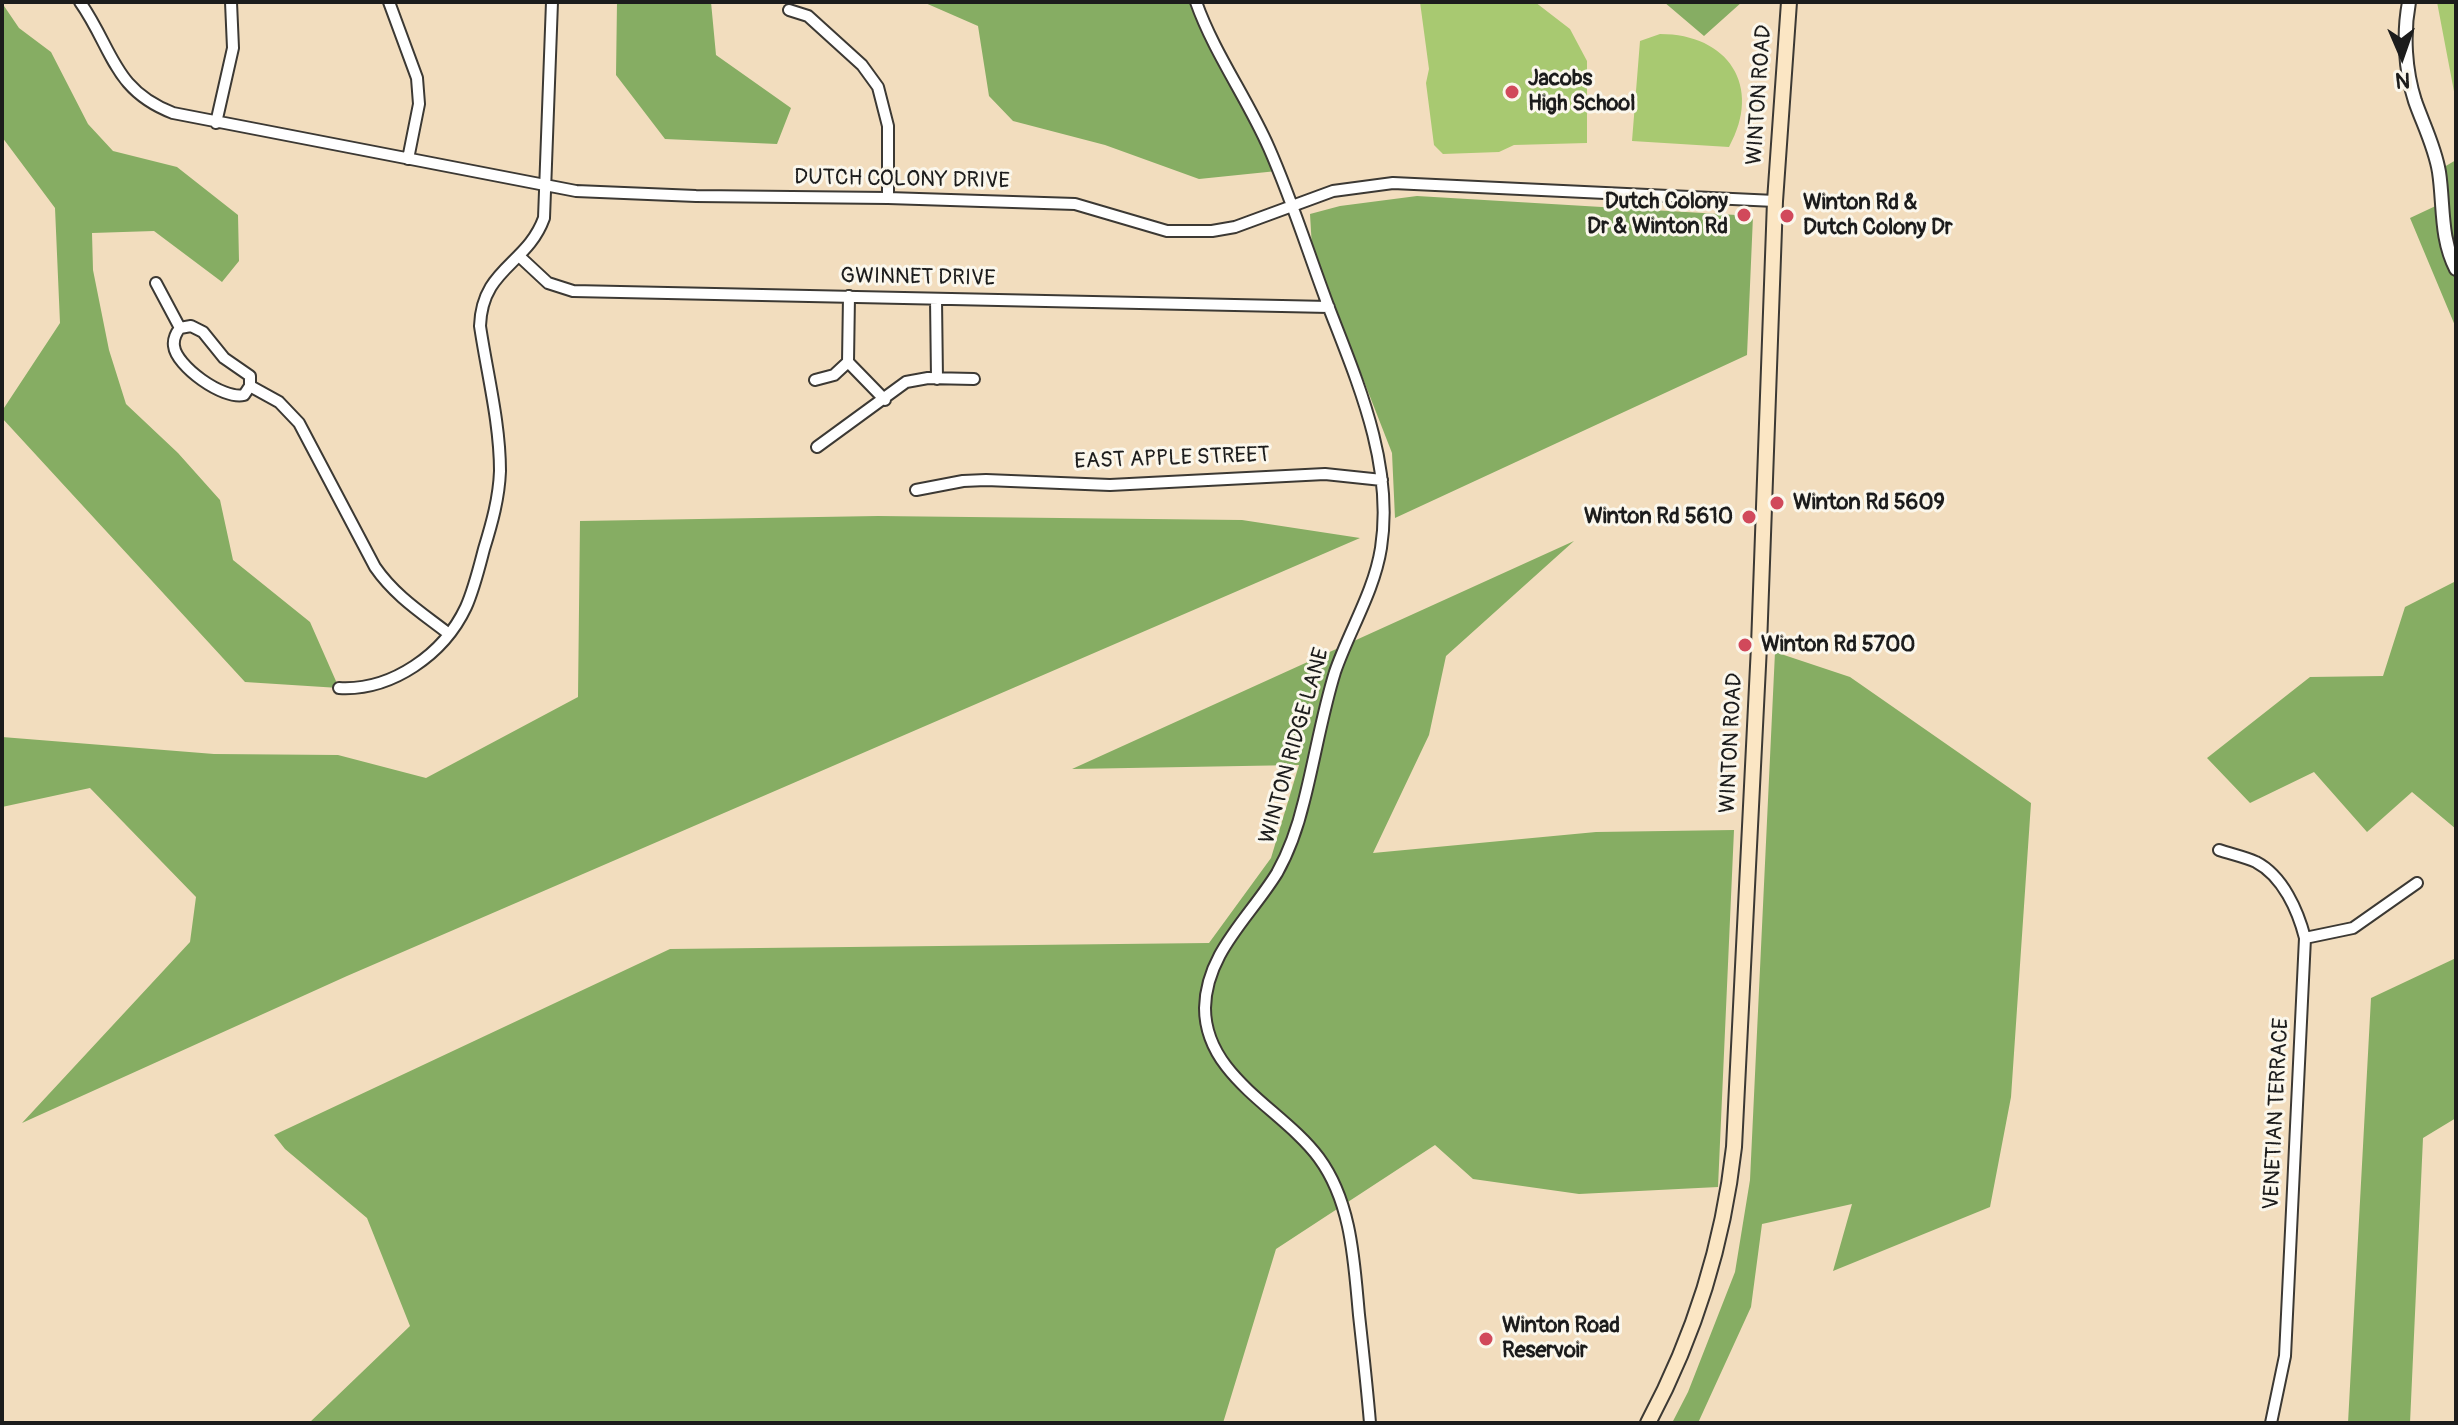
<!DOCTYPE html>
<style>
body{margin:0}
#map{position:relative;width:2458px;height:1425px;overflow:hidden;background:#f2ddbe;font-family:Pangolin,sans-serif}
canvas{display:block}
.frame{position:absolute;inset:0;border:4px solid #1c1c1c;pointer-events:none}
.north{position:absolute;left:2362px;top:16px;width:80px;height:80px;-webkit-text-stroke:6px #fbf7ec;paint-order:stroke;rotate:178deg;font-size:22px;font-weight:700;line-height:32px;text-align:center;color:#1c1c1c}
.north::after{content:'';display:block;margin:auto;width:28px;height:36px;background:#1c1c1c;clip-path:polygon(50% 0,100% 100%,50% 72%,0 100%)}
</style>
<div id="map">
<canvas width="2458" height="1425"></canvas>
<div class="frame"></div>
<div class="north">N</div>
</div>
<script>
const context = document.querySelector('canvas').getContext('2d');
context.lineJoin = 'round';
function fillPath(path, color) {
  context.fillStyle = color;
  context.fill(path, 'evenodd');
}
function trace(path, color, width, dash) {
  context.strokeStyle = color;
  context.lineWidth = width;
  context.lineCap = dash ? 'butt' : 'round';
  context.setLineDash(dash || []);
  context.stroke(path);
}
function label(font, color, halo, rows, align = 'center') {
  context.font = font + ' Pangolin,sans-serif';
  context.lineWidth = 6;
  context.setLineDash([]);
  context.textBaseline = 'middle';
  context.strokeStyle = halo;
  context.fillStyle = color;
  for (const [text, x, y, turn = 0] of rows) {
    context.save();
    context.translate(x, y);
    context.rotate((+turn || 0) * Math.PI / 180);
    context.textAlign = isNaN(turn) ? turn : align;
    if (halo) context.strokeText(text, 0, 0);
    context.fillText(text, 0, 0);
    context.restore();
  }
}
fillPath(new Path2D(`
 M1420 2H1535L1570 29 1587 61V143L1514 145 1499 152 1443 154 1434 145 1426 83 1429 69Z
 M2437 2H2456V102Z
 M1660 34C1728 34 1763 86 1729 147L1632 141 1640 41Z`), '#a8c971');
fillPath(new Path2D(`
 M617 2H711L716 55 791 108 777 144 665 139 616 75Z
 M923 2H1196L1277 171 1199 179 1105 145 1013 121 989 96 978 26Z
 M1664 2H1742L1704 36Z
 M2 3 19 28 51 52 88 124 113 151 177 167 238 215 239 261 222 282 154 231 92 233 93 270 109 350 126 404 178 453 220 500 233 560 310 622 339 688 245 682 2 418V411L60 323 55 208 2 137Z
 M2456 160V328L2410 218 2442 203 2439 170Z
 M1417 196 1753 216 1747 355 1395 518 1392 453 1312 248 1310 214 1340 206Z
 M878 516 1242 520 1360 538 347 976 22 1123 190 942 196 897 90 788 2 807V737L214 754 338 755 426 778 578 697 580 521Z
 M1574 541 1446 656 1429 735 1373 853 1596 832 1734 830 1718 1187 1579 1194 1473 1179 1435 1145 1276 1249 1223 1423H309L410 1326 367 1218 285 1149 274 1135 670 949 1209 943 1271 858 1299 765 1072 769Z
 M2456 581V829L2412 792 2367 832 2314 772 2250 803 2207 758 2310 677 2383 676 2405 607Z
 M1775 652 1850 677 2031 803 2011 1097 1990 1207 1833 1271 1852 1204 1762 1224 1751 1307 1698 1423H1672L1688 1392 1735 1272 1750 1180Z
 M2456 958V1118L2423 1138 2410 1423H2348L2371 998Z`), '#86ad63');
const minor = new Path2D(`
 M80 2C113 49 113 90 173 113L576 191 696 196 888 198 1075 204 1167 231H1212L1235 227 1333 191 1393 183 1775 201
 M389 2 417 78 419 104 408 159
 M1196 2C1214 53 1247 98 1269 148 1292 200 1309 255 1329 308 1358 383 1394 465 1381 548 1374 592 1349 631 1335 672 1322 714 1315 758 1304 801 1298 826 1290 850 1277 873 1250 917 1206 953 1205 1008 1205 1077 1283 1109 1319 1158 1352 1203 1354 1262 1359 1315 1363 1351 1367 1387 1370 1423
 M789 10 808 16 862 65 878 87 888 126V198
 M216 123 233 48 231 2
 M519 256 548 283 573 291 1329 307
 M156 283 180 328
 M936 299 937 379
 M191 326 203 332 224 358 250 376V386L244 395C223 400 176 366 174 346 173 339 176 333 180 328Z
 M848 362 885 400
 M815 380 834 375 848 362 849 296
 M250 386 279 402 299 423 375 567C395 596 422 613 449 634
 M817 447 906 382 928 378 974 379
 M916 490 963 481 986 480 1110 485 1325 474 1382 480
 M339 688C392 691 444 654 466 607 474 589 479 568 484 549 492 523 499 498 500 471 500 423 487 373 480 326 482 268 527 265 544 218L552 2
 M2219 850C2231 854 2245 857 2256 862 2283 876 2298 911 2305 938L2285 1356 2271 1423
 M2305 938 2353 928 2417 883`);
const tertiary = new Path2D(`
 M2409 2C2403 34 2405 70 2415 101 2423 124 2435 147 2439 172 2444 205 2440 238 2456 269`);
const secondary = new Path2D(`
 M1648 1423C1695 1335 1723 1246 1734 1147L1759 646 1775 201 1789 2`);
trace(minor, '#3c3934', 14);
trace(tertiary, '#3c3934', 16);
trace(secondary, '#3c3934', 18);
trace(minor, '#fff', 10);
trace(tertiary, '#fff', 12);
trace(secondary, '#fbe6c4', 14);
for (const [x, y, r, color] of [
 [1512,92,8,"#d1495b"],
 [1744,215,8,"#d1495b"],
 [1787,216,8,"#d1495b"],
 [1777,503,8,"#d1495b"],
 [1749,517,8,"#d1495b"],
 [1745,645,8,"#d1495b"],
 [1486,1339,8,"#d1495b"]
]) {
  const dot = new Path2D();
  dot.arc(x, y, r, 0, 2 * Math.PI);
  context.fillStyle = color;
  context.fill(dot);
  trace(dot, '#fbf7ec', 3);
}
label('bold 22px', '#1c1c1c', '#fbf7ec', [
 ["Jacobs",1528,79],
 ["High School",1528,104],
 ["Dutch Colony",1728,202,"right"],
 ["Dr & Winton Rd",1728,227,"right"],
 ["Winton Rd &",1803,203],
 ["Dutch Colony Dr",1803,228],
 ["Winton Rd 5609",1793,503],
 ["Winton Rd 5610",1733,517,"right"],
 ["Winton Rd 5700",1761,645],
 ["Winton Road",1502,1326],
 ["Reservoir",1502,1351]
], 'left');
label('22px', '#1c1c1c', '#fbf7ec', [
 ["WINTON ROAD",1760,95,-86],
 ["DUTCH COLONY DRIVE",902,180,1],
 ["GWINNET DRIVE",918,278,1],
 ["EAST APPLE STREET",1172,459,-2],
 ["WINTON ROAD",1732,743,-87],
 ["WINTON RIDGE LANE",1295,746,-74],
 ["VENETIAN TERRACE",2277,1114,-87]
]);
</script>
